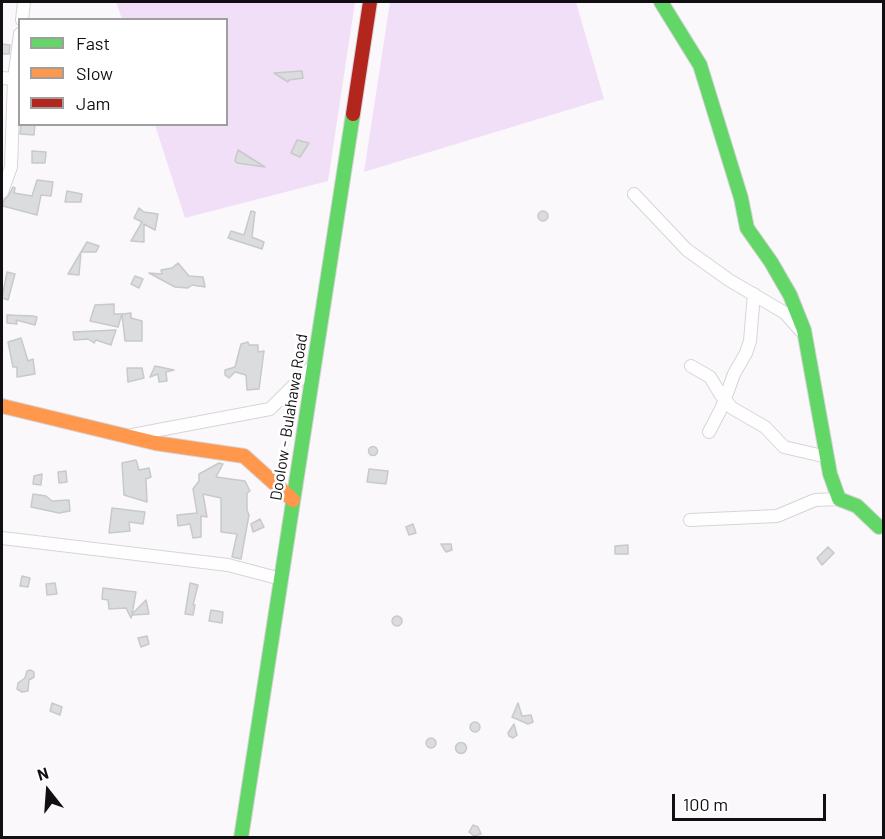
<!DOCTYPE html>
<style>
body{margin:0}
#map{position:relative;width:885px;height:839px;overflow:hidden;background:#fbf8fc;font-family:Barlow,sans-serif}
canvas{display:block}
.frame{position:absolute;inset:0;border:3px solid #110f12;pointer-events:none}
.legend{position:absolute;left:18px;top:18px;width:210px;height:108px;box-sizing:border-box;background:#fff;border:2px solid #a09fa0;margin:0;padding:8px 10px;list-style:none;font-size:18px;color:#110f12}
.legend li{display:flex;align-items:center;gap:12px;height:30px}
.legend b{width:30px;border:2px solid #a09fa0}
.north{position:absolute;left:18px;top:761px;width:60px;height:60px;-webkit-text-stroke:4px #fff;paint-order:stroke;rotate:343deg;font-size:16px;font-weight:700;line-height:24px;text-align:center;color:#110f12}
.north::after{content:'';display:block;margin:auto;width:21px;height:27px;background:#110f12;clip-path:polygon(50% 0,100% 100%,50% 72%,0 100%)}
.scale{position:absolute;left:672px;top:794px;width:154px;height:27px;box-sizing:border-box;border:3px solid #110f12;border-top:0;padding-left:8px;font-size:18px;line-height:21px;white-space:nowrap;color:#110f12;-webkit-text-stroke:4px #fff;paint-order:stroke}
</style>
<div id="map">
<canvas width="885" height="839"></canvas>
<div class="frame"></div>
<ul class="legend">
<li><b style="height:8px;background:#63d668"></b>Fast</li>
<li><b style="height:8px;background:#ff974d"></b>Slow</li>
<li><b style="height:8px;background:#b3261e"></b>Jam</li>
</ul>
<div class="north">N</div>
<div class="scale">100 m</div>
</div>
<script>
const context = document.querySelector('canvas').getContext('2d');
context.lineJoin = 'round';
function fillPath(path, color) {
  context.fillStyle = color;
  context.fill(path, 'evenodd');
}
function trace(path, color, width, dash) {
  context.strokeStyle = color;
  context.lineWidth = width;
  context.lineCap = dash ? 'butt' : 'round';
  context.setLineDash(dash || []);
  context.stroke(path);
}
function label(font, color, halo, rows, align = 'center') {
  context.font = font + ' Barlow,sans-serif';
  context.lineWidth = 5;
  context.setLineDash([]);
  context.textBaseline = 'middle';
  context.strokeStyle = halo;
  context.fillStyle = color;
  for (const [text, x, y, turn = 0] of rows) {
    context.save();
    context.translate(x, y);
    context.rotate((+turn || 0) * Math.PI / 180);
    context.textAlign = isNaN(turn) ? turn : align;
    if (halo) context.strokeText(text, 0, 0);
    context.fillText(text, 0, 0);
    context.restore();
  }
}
fillPath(new Path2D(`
 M116 2H355L328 181 185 218 155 125 226 124V20L122 19Z
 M390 2H576L604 99 364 172Z`), '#f1dff7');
const building = new Path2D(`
 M2 44 10 45 9 54H2Z
 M302 71 303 78 289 80 288 82 274 73Z
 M21 124H35L34 135 20 134Z
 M297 140 309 143 300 157 291 153Z
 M238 150 265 167 237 163 235 161Z
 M32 151 46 152 45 163H32Z
 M37 180 53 182 51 196 41 195 37 215 3 206 4 200 9 195 13 187 15 188 14 193 32 196Z
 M67 191 82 194 81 202H65Z
 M139 208 144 212 158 214 155 230 144 224V242L131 241 142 222 134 218Z
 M251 211 255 212 252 237 264 242 262 249 228 238 231 231 244 235Z
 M538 216a5 5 0 1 1 10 0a5 5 0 1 1-10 0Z
 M87 242 99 246 96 252H81Z
 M81 252 79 275 68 274Z
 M178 263 189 276 203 277 205 287 192 285 188 288 175 287 149 273 162 274 161 270 172 268Z
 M7 272 15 274 8 300 2 298Z
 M135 276 143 279 139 288 131 284Z
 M114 304V314H122L118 327 90 321 95 305Z
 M131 313V318L142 321V341H125L122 314Z
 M7 315 33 316 37 317 35 325 16 320 17 324 7 323Z
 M116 330 111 345 96 340 94 343 88 339 74 340 73 332Z
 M21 338 28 361 33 359 35 374 17 377V367H13L8 342Z
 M248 342 249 345H258V352L264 351 259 389 247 390 246 375 235 372 229 378 225 375V370L235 367 241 344Z
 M155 366 174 370 166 372 167 381 159 382 158 374 150 377Z
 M127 368H142L144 378 128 382Z
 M368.5 451a4.5 4.5 0 1 1 9 0a4.5 4.5 0 1 1-9 0Z
 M136 460 139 470 149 468 151 477 146 479 147 502 124 495 122 463Z
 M219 463 223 464 216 477 245 481 250 491 247 493V510L249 515 241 559 232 557 237 534 221 532V498L203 494 207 517 201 516V537L193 538 190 524 178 526 177 515 197 513 193 489 199 481V474Z
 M369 469 388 471 386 484 367 482Z
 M66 471 67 482 59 483 58 472Z
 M42 474 41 485 33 484 34 476Z
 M33 494 46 496 52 501 69 500 70 511 59 513 31 507Z
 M112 508 145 512 143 524 129 522 130 531 109 533Z
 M260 519 264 527 253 532 251 524Z
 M413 524 416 533 409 535 406 527Z
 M441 544H451L452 550 446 552Z
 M628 545V554H615V546Z
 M828 547 834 553 822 565 817 558Z
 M22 576 30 578 28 587 20 586Z
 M55 583 57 594 47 595 46 584Z
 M190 583 198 585 193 605H195L193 615 185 614Z
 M103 588 136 592 132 614 146 600 149 614 132 615 131 618 126 608 109 609 108 600 102 599Z
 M211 610 223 612 222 623 209 621Z
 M392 621a5 5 0 1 1 10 0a5 5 0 1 1-10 0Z
 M147 636 149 644 141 647 138 638Z
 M30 670 34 672V677L29 680 28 691 22 692 17 689 18 683 25 678 27 671Z
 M52 703 62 707 60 715 50 711Z
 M518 703 522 716 531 715 533 722 528 724 512 717Z
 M470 727a5 5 0 1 1 10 0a5 5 0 1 1-10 0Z
 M514 724 517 735 513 738 509 736 508 733Z
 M426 743a5 5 0 1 1 10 0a5 5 0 1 1-10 0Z
 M455.5 748a5.5 5.5 0 1 1 11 0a5.5 5.5 0 1 1-11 0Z
 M473 825 478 827 481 834 474 836 469 832Z`);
fillPath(building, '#dbdcdd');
trace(building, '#c8c9c9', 1.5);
const street = new Path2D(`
 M22 20 24 2
 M2 78 14 79 11 167 2 192
 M14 79 20 34
 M634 194 687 250 729 280 785 313 801 331
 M691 366 710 377 721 395 732 408 765 427 784 447 827 457
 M709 432 722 407 734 374 746 353 750 341 754 294
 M132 435 270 409 314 365
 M690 520 777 516 815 500 839 499
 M2 538 228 565 281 579`);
const fast = new Path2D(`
 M661 2 700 65 741 198 747 228 771 262 790 295 804 330 830 474 839 499 857 506 879 527
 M241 838 353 114`);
const slow = new Path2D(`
 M2 406 155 443 244 456 293 500`);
const jam = new Path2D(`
 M353 114 370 2`);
trace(street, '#d7d4d8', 14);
trace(fast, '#d7d4d8', 16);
trace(slow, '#d7d4d8', 16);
trace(jam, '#d7d4d8', 16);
trace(street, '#fefeff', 12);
trace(fast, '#63d668', 14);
trace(slow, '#ff974d', 14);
trace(jam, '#b3261e', 14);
label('16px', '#110f12', '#fff', [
 ["Doolow - Bulahawa Road",289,417,-81]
]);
</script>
